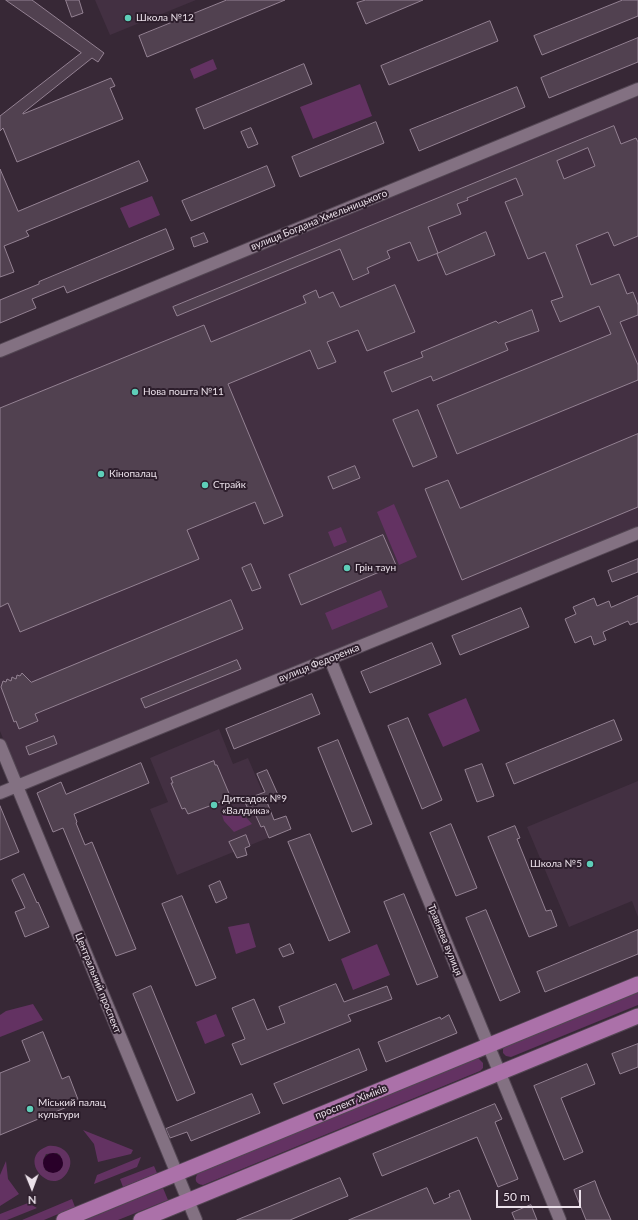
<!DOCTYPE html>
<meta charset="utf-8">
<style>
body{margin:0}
#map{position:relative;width:638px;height:1220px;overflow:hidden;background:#372836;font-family:Lato,sans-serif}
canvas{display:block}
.north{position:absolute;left:12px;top:1168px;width:40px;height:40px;-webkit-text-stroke:3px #2d1e2c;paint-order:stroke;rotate:179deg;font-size:11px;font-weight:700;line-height:16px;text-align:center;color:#ebe1ea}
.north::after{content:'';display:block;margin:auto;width:14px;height:18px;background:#ebe1ea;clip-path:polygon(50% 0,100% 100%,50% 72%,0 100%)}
.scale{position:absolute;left:496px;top:1190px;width:85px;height:18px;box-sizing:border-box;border:2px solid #ebe1ea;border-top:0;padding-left:5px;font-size:12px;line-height:14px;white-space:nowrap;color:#ebe1ea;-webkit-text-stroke:3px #2d1e2c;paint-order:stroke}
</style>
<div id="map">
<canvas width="638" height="1220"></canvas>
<div class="north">N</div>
<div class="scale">50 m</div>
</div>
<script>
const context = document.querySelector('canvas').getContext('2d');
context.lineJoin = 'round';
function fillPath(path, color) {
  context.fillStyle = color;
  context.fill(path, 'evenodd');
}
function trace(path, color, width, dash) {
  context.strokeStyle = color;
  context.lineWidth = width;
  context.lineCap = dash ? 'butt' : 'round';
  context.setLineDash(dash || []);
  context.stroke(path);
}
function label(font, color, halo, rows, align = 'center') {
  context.font = font + ' Lato,sans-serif';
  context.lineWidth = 4;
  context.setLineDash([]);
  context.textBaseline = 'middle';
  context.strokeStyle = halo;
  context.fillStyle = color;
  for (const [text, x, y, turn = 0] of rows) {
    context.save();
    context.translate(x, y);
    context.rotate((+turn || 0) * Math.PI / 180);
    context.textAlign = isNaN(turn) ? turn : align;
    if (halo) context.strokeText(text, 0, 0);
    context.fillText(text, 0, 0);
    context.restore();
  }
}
fillPath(new Path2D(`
 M95 0H196L110 35Z
 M638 96V528L20 780 0 731V357Z
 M219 729 233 764 248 758 280 833 177 875 150 809 168 802 150 758Z
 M638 781V917L632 901 569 927 527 827Z`), '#433042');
fillPath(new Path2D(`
 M213 59 217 69 194 79 190 69Z
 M360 84 372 116 313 139 300 107Z
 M152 196 160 215 129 228 120 208Z
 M394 504 417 557 399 565 377 512Z
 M341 527 347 542 334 547 328 532Z
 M381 590 388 607 332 630 325 613Z
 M466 698 480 731 443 747 428 714Z
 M224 810C237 810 244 814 252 824L234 832 224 821 221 812Z
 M249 923 256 947 236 954 228 927Z
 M377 944 390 975 353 990 341 959Z
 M638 991V1005L511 1057 506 1056 503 1053V1049L506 1045Z
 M33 1004 43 1020 0 1037V1015L6 1011Z
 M216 1014 225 1036 205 1044 196 1022Z
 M475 1059H479L483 1063V1068L480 1071 203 1185C195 1184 194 1179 198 1173Z
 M83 1130 133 1150 131 1154 98 1162 94 1144Z
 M48 1146C63 1144 76 1157 68 1171 53 1200 14 1158 48 1146ZM57 1153 60 1155 63 1165 59 1171 49 1172 45 1170 43 1160 46 1154Z
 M141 1157 137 1167 94 1184 97 1175Z
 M6 1161 8 1179 19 1194 0 1206V1175Z
 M154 1166 157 1173 123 1187 120 1179Z
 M163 1188 168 1200 118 1220H85Z
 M72 1199 75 1207 44 1220H22Z
 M28 1203 37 1208 7 1220H0V1214Z`), '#633262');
fillPath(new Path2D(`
 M43 1163a10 10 0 1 1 20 0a10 10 0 1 1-20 0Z`), '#290029');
const building = new Path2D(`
 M6 0H32L104 53 98 62 92 58 23 113V114L111 78 115 86 110 88 123 119 17 162 3 128 0 131V116L81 53Z
 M66 0H79L83 13 72 17Z
 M227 0H285L147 57 139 36Z
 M366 0H423L366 24 357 3Z
 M623 0H638V16L542 55 534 36Z
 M490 21 498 41 389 85 381 66Z
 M638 38V62L549 98 541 78Z
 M304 64 312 84 204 129 196 109Z
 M517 87 525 107 419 151 410 130Z
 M376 122 384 143 300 177 292 157Z
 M614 126 621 144 636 138 638 142V236L614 246 608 232 576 245 591 285 619 274 627 294 633 292 638 305V315L620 322 638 365V380L457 454 437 405 611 334 599 306 560 322 551 301 563 297 545 252 528 259 505 202 523 195 516 178 467 198 468 200 457 204 461 214 428 227 438 253 418 261 410 242 387 251 390 258 367 268 369 273 353 280 340 249 177 316 173 307ZM588 148 595 166 564 179 557 161Z
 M251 128 258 144 248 148 241 132Z
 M139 161 148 181 26 231 29 236 4 246 14 272 0 277V169L18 211Z
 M267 166 275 186 191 221 182 201Z
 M166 229 174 249 67 293 64 286 32 299 36 308 0 323V300L39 284V282Z
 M486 232 495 255 446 275 437 254Z
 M204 233 208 242 194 247 191 238Z
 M395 285 415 332 367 351 358 330 327 342 336 362 318 369 310 350 228 384 283 516 264 524 255 502 187 530 199 559 20 632 8 603 0 607V408L204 325 211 342 306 303 303 296 316 290 319 298 333 292 340 307Z
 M532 310 539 331 505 343 508 350 433 381 431 376 392 392 384 372 423 357 421 352 496 321 498 323Z
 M418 410 437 457 413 467 393 420Z
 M638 434V507L462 580 425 489 448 480 460 508Z
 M355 466 360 478 333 489 328 477Z
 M383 535 396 565 301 605 289 575Z
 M638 559V572L612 582 608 571Z
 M251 564 261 588 252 591 242 568Z
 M638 596V622L630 625 628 621 603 632 606 640 594 645 591 636 575 643 565 619 576 614 573 607 594 598 597 606 609 601 611 607Z
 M231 600 243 629 35 714 38 721 19 729 16 721 14 722 1 687 3 681 6 682 7 679 11 681 12 677 16 679 17 675 20 676 22 673 31 682Z
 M521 608 529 627 460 655 452 636Z
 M432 643 441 664 370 693 361 672Z
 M237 660 241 669 145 708 141 699Z
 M312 694 320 714 234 749 226 729Z
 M408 718 442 800 422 809 388 726Z
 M614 720 622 740 514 784 506 764Z
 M54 736 57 744 29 755 26 747Z
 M338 740 372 824 352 832 318 748Z
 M214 761 215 765H217L231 798 188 814 185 808 182 809 171 783H173L171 778Z
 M141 763 149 783 74 814 77 822 76 823 85 845 92 842 136 949 116 956 63 828 53 832 37 793 61 782 66 794Z
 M482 764 494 796 477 802 465 770Z
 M267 770 279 797 267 802 274 820 286 816 291 829 269 838 264 826 261 827 252 807 248 809 244 800 265 792 257 774Z
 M0 806 19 852 0 860Z
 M451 824 477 888 456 896 430 833Z
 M515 826 520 838 517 839 546 911 551 910 557 926 529 937 488 837Z
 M310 834 350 932 329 941 288 842Z
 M246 835 250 846 245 848 247 855 237 858 229 842Z
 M24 874 37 903 38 902 49 927 25 937 15 912 25 908 12 880Z
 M220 881 227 898 216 903 209 886Z
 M404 894 438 977 417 985 384 902Z
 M182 896 216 978 196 986 162 904Z
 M486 910 520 992 500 1001 466 918Z
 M638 930V954L545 992 537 972Z
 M290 944 294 953 283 957 279 949Z
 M336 984 344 1002 387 986 392 999 348 1015 351 1021 241 1065 232 1044 245 1039 232 1008 254 999 267 1030 285 1023 279 1007Z
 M151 986 195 1093 177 1101 133 994Z
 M449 1015 457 1033 386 1062 378 1042 440 1017 441 1019Z
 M43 1032 62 1079 69 1076 79 1102 0 1135V1073L30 1061 22 1041Z
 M638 1044V1067L620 1074 612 1054Z
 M359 1049 367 1070 283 1104 274 1084Z
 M587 1064 595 1084 561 1098 583 1152 564 1160 534 1086Z
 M252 1094 260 1113 191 1141 187 1132 170 1138 166 1129Z
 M495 1104 502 1119 495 1122 518 1179 498 1187 477 1137 382 1176 373 1154Z
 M340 1178 348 1196 338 1200 290 1220H237Z
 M595 1181 600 1195 611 1220H586L574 1190Z
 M427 1188 434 1204 450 1197 449 1194 459 1190 471 1220H349Z
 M531 1205 537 1220H515L512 1213Z`);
fillPath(building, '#514150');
trace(building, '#948293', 1);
const minor = new Path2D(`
 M0 351 638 89
 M330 659 560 1220
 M0 745 196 1220
 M0 793 638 533`);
const major = new Path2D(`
 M64 1220 638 984
 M141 1220 638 1016`);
trace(minor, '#534653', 14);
trace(major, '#534653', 17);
trace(minor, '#837182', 12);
trace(major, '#ab71a9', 15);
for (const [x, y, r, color] of [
 [128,18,4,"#5eceb8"],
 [135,392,4,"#5eceb8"],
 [101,474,4,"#5eceb8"],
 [205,485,4,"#5eceb8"],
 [347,568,4,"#5eceb8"],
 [214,805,4,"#5eceb8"],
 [590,864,4,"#5eceb8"],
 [30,1109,4,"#5eceb8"]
]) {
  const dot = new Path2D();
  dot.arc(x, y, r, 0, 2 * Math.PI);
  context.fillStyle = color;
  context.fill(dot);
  trace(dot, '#2d1e2c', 1.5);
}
label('10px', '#ebe1ea', '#2d1e2c', [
 ["Школа №12",136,18],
 ["Нова пошта №11",143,392],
 ["Кінопалац",109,474],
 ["Страйк",213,485],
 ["Грін таун",355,568],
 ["Дитсадок №9",222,799],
 ["«Валдика»",222,811],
 ["Школа №5",582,864,"right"],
 ["Міський палац",38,1103],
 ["культури",38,1115]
], 'left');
label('10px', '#ebe1ea', '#2d1e2c', [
 ["вулиця Богдана Хмельницького",319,220,-22],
 ["вулиця Федоренка",319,663,-22],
 ["Травнева вулиця",445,940,68],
 ["Центральний проспект",98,983,68],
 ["проспект Хіміків",351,1102,-22]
]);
</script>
